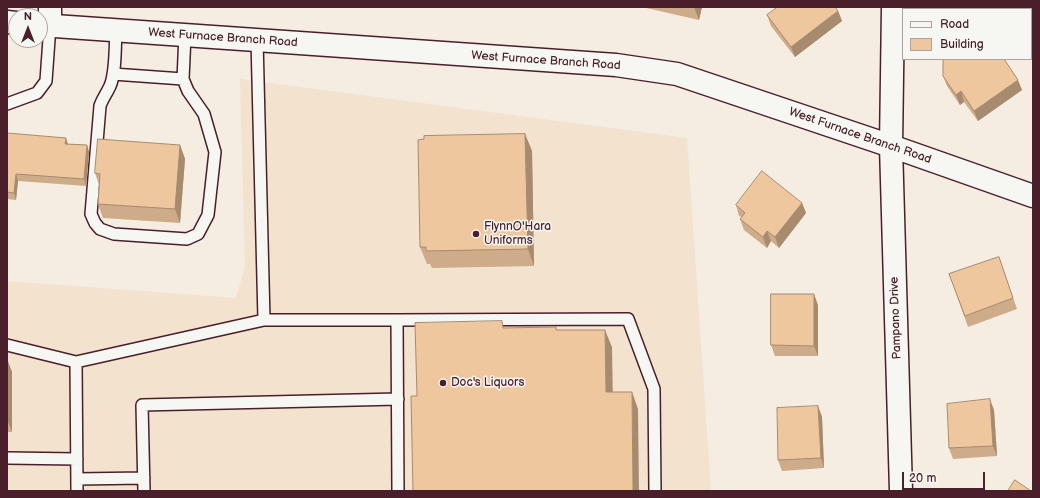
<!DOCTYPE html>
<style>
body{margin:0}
#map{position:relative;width:1040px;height:498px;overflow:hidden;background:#f5ede1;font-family:"Balsamiq Sans",sans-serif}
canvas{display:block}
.frame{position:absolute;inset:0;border:8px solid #4a1f2b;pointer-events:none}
.legend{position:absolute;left:902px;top:8px;width:130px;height:52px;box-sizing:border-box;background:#f6f6f2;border:1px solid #b1a0a2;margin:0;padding:5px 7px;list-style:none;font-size:12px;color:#4a1f2b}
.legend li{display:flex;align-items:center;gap:8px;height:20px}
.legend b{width:20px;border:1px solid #b1a0a2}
.north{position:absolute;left:8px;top:8px;width:40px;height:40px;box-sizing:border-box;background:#f6f6f2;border:1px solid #b1a0a2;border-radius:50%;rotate:0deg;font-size:11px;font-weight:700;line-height:16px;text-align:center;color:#4a1f2b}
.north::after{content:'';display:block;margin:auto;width:14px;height:18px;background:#4a1f2b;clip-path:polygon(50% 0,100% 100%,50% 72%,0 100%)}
.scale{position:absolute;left:902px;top:472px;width:83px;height:18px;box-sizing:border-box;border:2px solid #4a1f2b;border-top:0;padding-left:5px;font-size:12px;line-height:14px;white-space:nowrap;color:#4a1f2b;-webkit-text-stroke:3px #f6f6f2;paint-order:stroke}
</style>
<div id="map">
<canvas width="1040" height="498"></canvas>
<div class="frame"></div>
<ul class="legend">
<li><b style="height:5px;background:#f6f6f2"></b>Road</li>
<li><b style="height:11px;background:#efc79f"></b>Building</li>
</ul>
<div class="north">N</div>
<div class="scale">20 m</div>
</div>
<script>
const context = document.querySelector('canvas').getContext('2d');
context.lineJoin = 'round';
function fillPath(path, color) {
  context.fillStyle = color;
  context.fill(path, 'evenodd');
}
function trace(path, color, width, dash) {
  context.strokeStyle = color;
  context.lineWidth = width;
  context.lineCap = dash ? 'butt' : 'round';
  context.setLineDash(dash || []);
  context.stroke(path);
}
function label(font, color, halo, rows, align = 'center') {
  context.font = font + ' "Balsamiq Sans",sans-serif';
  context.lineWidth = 3;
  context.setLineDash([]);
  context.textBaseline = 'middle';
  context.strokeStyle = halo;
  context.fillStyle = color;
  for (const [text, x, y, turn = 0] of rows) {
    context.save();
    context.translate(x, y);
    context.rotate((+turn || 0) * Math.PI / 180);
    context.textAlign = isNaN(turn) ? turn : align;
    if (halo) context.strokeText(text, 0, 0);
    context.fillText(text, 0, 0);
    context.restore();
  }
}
fillPath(new Path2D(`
 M240 79 687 138 711 491H7V281L236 298 245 266Z`), '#f3e2cd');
const service = new Path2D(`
 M116 30C115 45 116 73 110 86 107 93 102 99 100 106L91 214 95 223 100 229 114 234 187 239 198 234 208 215 215 152 204 114 188 91 183 79 185 35
 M113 74 183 79
 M7 104 37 93 46 81 50 25
 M264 320H397L398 491
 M397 320 628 319 654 389 655 491
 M7 345 76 362
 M7 458 77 459
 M77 479 144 478
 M77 491 76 362 264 320 257 40
 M144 491 142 405 398 399`);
const minor = new Path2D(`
 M893 7 891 146 901 491
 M50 25V7`);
const secondary = new Path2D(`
 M7 22 16 23
 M40 25 616 65 677 74 891 146 1033 196`);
trace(service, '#4a1f2b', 14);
trace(minor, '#4a1f2b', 25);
trace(secondary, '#4a1f2b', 25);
trace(service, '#f6f6f2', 11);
trace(minor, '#f6f6f2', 22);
trace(secondary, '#f6f6f2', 22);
fillPath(new Path2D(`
 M642 7H702L699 20Z
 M950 7H992V9H951Z
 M838 11 842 21 795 57 771 26 767 15Z
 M944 59H1004L1022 90 978 121 964 102 960 105 947 86 943 76Z
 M7 133 68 144 87 145 89 152 86 186 18 181 16 200 7 199Z
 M525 134 532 151 534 266 432 268 430 264H427L420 247Z
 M180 145 185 159 180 223 103 218 98 204 99 185 95 173Z
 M802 203 806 213 779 248 771 241 767 248 744 230 740 219 742 217 739 216 736 205Z
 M999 257 1017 309 968 327 949 274Z
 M818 305V356H775L771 345Z
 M7 359 12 372V432H7Z
 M818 406 822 417 824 468 782 471 778 460Z
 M994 410 997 456 953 459 949 448Z`), '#ceab89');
fillPath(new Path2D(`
 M694 7H702L699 20Z
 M988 7H992V9H989Z
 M838 11 842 21 795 57 791 47Z
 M1018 80 1022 90 978 121 974 111Z
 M961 91 964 102 960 105 956 95Z
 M525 134 532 151 534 266 528 249Z
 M66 138 68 144H65Z
 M87 145 89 152 86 186 84 179Z
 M180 145 185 159 180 223 175 209Z
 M16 174 18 181 16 200 14 193Z
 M802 203 806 213 779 248 775 237Z
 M767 231 771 241 767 248 763 237Z
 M814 294 818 305V356L814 346Z
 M605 330 612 347 613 409 606 392Z
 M7 359 12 372V432L7 419Z
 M632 392 638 409 639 491H633Z
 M990 399 994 410 997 456 993 446Z
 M818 406 822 417 824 468 821 458Z`), '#a78b6f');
const building = new Path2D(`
 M778 7H835L838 11 791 47 767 15Z
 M945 59H1004L1018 80 974 111 961 91 956 95 943 76V60Z
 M7 133 66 138 65 144 87 145 84 179 16 174 14 193 7 192Z
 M525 134 528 249 426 251V247H420L418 140 424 139V136Z
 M98 139 180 145 175 209 98 204 100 174 95 173Z
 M762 171 802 203 775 237 767 231 763 237 740 219 745 213 736 205Z
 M999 257 1013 298 965 316 949 274Z
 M771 294H814V346L771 345Z
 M502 321 503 328 556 327V330H605L606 392H632L633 491H413L411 396H417L415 323Z
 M990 399 993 446 949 448 947 404Z
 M818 406 821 458 778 460 777 408Z
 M1015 480 1031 491H1008Z`);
fillPath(building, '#efc79f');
trace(building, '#a78b6f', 1);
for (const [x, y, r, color] of [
 [476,234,4,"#4a1f2b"],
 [443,383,4,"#4a1f2b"]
]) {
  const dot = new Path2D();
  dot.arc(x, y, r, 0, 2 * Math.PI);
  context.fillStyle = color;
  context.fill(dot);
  trace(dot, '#f6f6f2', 1.5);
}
label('12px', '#4a1f2b', '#f6f6f2', [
 ["West Furnace Branch Road",223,38,4],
 ["West Furnace Branch Road",546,61,4],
 ["West Furnace Branch Road",860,136,19],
 ["Pampano Drive",896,318,-92]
]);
label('12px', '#4a1f2b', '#f6f6f2', [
 ["FlynnO'Hara",484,227],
 ["Uniforms",484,241],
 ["Doc's Liquors",451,383]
], 'left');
</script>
